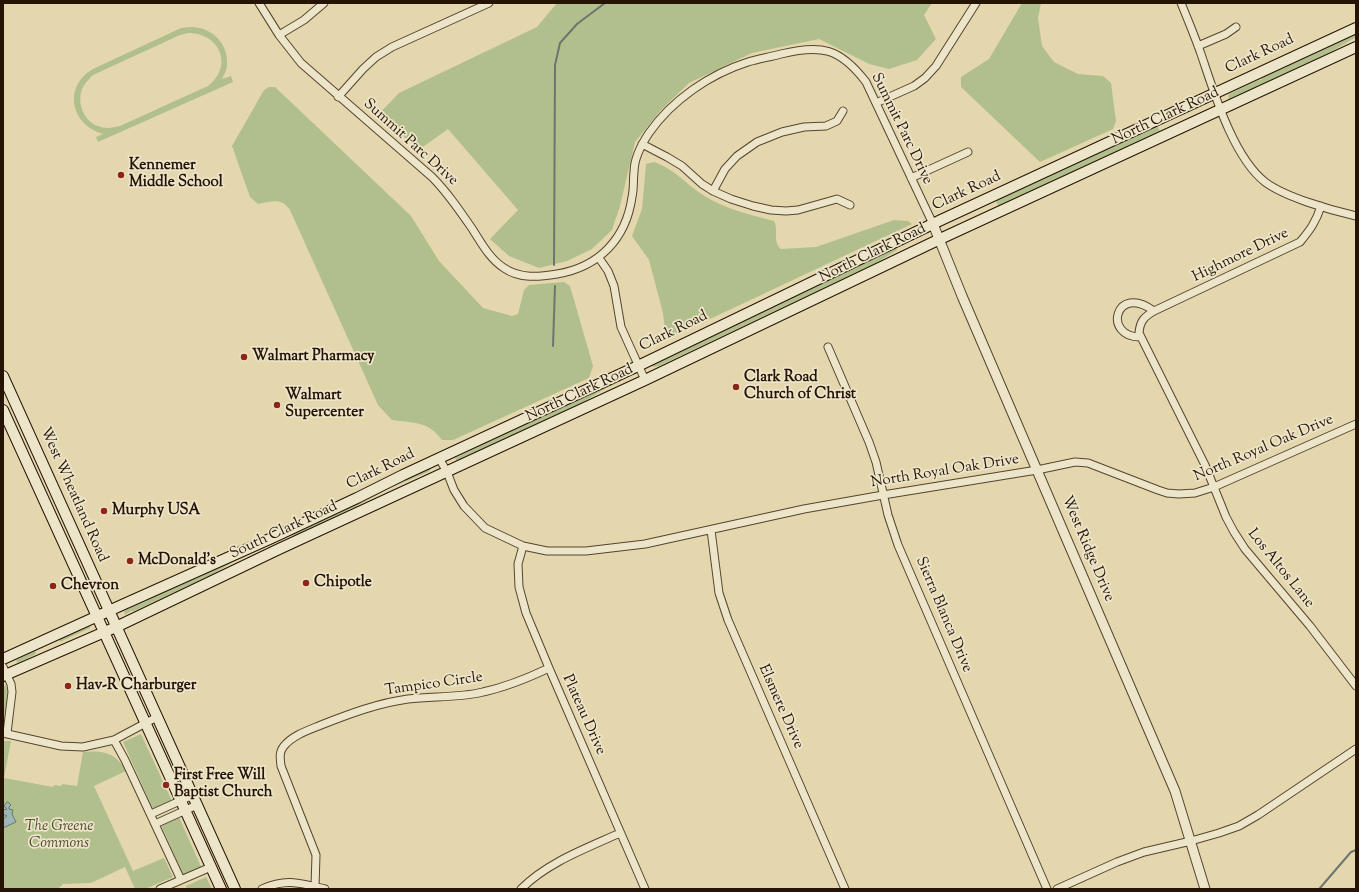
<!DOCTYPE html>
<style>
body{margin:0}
#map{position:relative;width:1359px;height:892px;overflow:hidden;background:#e4d7ad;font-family:"Sorts Mill Goudy",serif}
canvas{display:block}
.frame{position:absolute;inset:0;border:4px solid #251305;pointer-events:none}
</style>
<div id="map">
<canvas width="1359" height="892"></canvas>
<div class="frame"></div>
</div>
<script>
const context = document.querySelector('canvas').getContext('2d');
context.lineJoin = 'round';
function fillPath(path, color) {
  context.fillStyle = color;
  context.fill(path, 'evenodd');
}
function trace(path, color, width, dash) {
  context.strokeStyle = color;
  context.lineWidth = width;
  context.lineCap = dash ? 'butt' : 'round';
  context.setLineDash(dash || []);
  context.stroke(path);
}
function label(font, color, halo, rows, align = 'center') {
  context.font = font + ' "Sorts Mill Goudy",serif';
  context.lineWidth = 3.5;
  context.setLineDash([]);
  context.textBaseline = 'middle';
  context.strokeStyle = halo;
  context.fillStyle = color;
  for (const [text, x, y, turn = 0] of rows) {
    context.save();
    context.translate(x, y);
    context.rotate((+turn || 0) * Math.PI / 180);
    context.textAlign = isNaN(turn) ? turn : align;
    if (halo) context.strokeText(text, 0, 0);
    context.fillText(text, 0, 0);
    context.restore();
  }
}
fillPath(new Path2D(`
 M557 3H932L924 15 936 39 917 60 889 69 869 64 819 39 752 53 689 83 660 111 635 142 620 206 612 230 592 249 567 261 539 268 509 256 490 239 518 210 448 129 420 149 377 116 399 93 537 27Z
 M1022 3H1041L1038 18 1042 46 1054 62 1078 74 1103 76 1111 83 1116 121 1113 129 1040 162 961 87V77L989 59Z
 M191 27C211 27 229 43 227 65 227 70 224 75 222 79L231 76 233 82 98 142 96 137 103 134C69 124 63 84 95 68L181 28ZM188 33C220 33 234 66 208 86L120 126C112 128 105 129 98 126 83 121 76 101 83 87 86 82 89 79 93 75L180 35Z
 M1356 33V37L1329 53 1229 99 1228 96 1229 94C1236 91 1257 80 1261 80L1265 75 1287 67 1288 64 1302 58 1307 57V56L1330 46 1333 45 1332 44Z
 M269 87H275L411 216 439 261 483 308 512 316 518 314 524 290 529 285 564 282 570 286 593 366 589 378 453 440H442C428 421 414 423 392 420L378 405 290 210C281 197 272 202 258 204L250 197 232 146 264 90Z
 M1157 125 1160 131 998 206 996 200Z
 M654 162C677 170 688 187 708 198 729 210 751 215 774 221 779 230 772 241 781 249L816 247 894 220 908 221 912 224 676 335 665 330 663 313 649 260 632 236 642 209 646 164Z
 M895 246 897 250 876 263 659 366 653 367 651 363Z
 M627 374 628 377 627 378 601 391 582 403 457 461 455 458 476 448 490 439Z
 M427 468 431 469 428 472 390 488 355 507 297 535 289 536 287 533Z
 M267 545 231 563 213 574 134 611H131L125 615 124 611 169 590 177 585Z
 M89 624 90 628 60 642 59 639 67 634Z
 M35 651 36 654 18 663 16 660Z
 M6 685 8 692 3 723V687Z
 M141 734 172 801 153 809 123 742Z
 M3 741H11L4 778 53 787 54 785 61 786 62 784 77 786 83 752C102 750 116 752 126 771L94 786 133 871 164 858 173 877 145 889H135L125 867 91 883 63 884 58 889H3Z
 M179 817 202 869 184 876 161 825Z
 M206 877 212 889H187L186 886Z`), '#b1bf8c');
const water = new Path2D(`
 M8 802 11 805 9 807V809L13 810 12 814 16 822 3 828V819L7 816 3 814V810L7 809 4 806 6 803Z`);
fillPath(water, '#9bb7b5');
trace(water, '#6c756f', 1);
trace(new Path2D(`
 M554 265 555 65 560 43 577 24 605 3
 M553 346 555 286
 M1320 888 1351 852 1356 850`), '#6c756f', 2);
const minor = new Path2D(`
 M259 3 279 35 301 63 432 177C448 193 460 211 473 230 482 244 490 259 504 268 520 279 539 277 557 274 599 267 626 239 632 197 634 189 633 180 634 172 634 158 641 145 649 133 672 100 710 74 748 62 758 59 770 57 781 54 821 44 840 48 866 82L933 224
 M1181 3C1188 20 1195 37 1201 54 1214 92 1233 157 1265 182 1285 197 1330 210 1356 216
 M279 35 304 20 324 3
 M1198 46 1226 34 1236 27
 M338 97 363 69 376 57 392 47 489 3
 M876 103 914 86 925 78 936 66 976 3
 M642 144 667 157 682 166 702 184 713 191 731 199 753 206 771 210 786 211 798 210 837 199 850 205
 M911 178 968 152
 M713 191 725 169 737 156 757 142 782 132 804 127 826 126 837 121 843 111
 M1321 206C1316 222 1310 230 1300 242L1154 311C1144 317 1140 321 1139 333L1205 465 1226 517 1234 532 1245 549 1310 626 1356 686
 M599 258 608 271 614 286 621 327 645 380
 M1141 337C1102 338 1115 282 1154 311
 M828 347 869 442 876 462 888 515 898 545 1047 889
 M439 458 447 472 454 490 464 506 485 528 523 546 547 551H586L645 544 804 509 883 495 1037 470 1075 462 1088 463 1158 490 1167 493 1179 494 1195 493 1214 487 1356 424
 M711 530 719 593 728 620 845 889
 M523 546 518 564 519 587 526 613 549 668 645 889
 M3 667 11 684 12 692 7 733
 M3 733 61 746 83 747 114 740 157 717
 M114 740 125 760 181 880
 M151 814 193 795
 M155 824 197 805
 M315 887 316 855 281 766C280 758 279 752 284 746 293 735 309 730 321 725 349 714 378 703 408 699 433 696 459 698 483 692 506 687 528 678 549 668
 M160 889 211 867
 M262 889C286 878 300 883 325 889
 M521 889C548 862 587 848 620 833
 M1057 889 1117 862 1144 852 1191 841 1219 833 1239 826 1258 815 1356 749`);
const tertiary = new Path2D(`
 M933 224 962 296 1175 791 1205 889`);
const secondary = new Path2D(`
 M3 376 235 889
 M3 410 221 889
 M3 659 122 605 274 537 357 498 403 475 638 366 941 220 1356 28
 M3 676 116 627 279 549 645 380 940 239 1356 47`);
trace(minor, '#55442f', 9);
trace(tertiary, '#55442f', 11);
trace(secondary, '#251305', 12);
trace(minor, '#ede5ca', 7);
trace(tertiary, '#ede5ca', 9);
trace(secondary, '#ede5ca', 10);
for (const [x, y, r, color] of [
 [121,175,4,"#8f2418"],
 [244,357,4,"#8f2418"],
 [736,387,4,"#8f2418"],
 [277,405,4,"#8f2418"],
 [104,511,4,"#8f2418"],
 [130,561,4,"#8f2418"],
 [306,583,4,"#8f2418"],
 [53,586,4,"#8f2418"],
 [68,686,4,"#8f2418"],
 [166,785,4,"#8f2418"]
]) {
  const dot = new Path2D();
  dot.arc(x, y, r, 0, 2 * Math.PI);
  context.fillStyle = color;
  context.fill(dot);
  trace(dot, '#ede5ca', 1.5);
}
label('15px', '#251305', '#ede5ca', [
 ["Clark Road",1260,55,-25],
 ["North Clark Road",1166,117,-25],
 ["Summit Parc Drive",901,129,64],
 ["Summit Parc Drive",410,143,42],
 ["Clark Road",967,192,-25],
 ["North Clark Road",873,254,-26],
 ["Highmore Drive",1241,256,-26],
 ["Clark Road",674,332,-26],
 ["North Clark Road",580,394,-25],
 ["North Royal Oak Drive",1264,449,-23],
 ["Clark Road",381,470,-26],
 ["North Royal Oak Drive",945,472,-9],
 ["West Wheatland Road",73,495,66],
 ["South Clark Road",284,531,-25],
 ["West Ridge Drive",1087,549,67],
 ["Los Altos Lane",1280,569,51],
 ["Sierra Blanca Drive",943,615,67],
 ["Tampico Circle",434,685,-8],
 ["Elsmere Drive",780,707,66],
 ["Plateau Drive",583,715,66]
]);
label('bold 15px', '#251305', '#ede5ca', [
 ["Kennemer",129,166],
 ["Middle School",129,183],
 ["Walmart Pharmacy",252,357],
 ["Clark Road",744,378],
 ["Church of Christ",744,395],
 ["Walmart",285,396],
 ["Supercenter",285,413],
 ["Murphy USA",112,511],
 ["McDonald's",138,561],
 ["Chipotle",314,583],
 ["Chevron",61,586],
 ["Hav-R Charburger",76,686],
 ["First Free Will",174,776],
 ["Baptist Church",174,793]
], 'left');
label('italic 15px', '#4f472e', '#ede5ca', [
 ["The Greene",59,827],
 ["Commons",59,844]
]);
</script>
